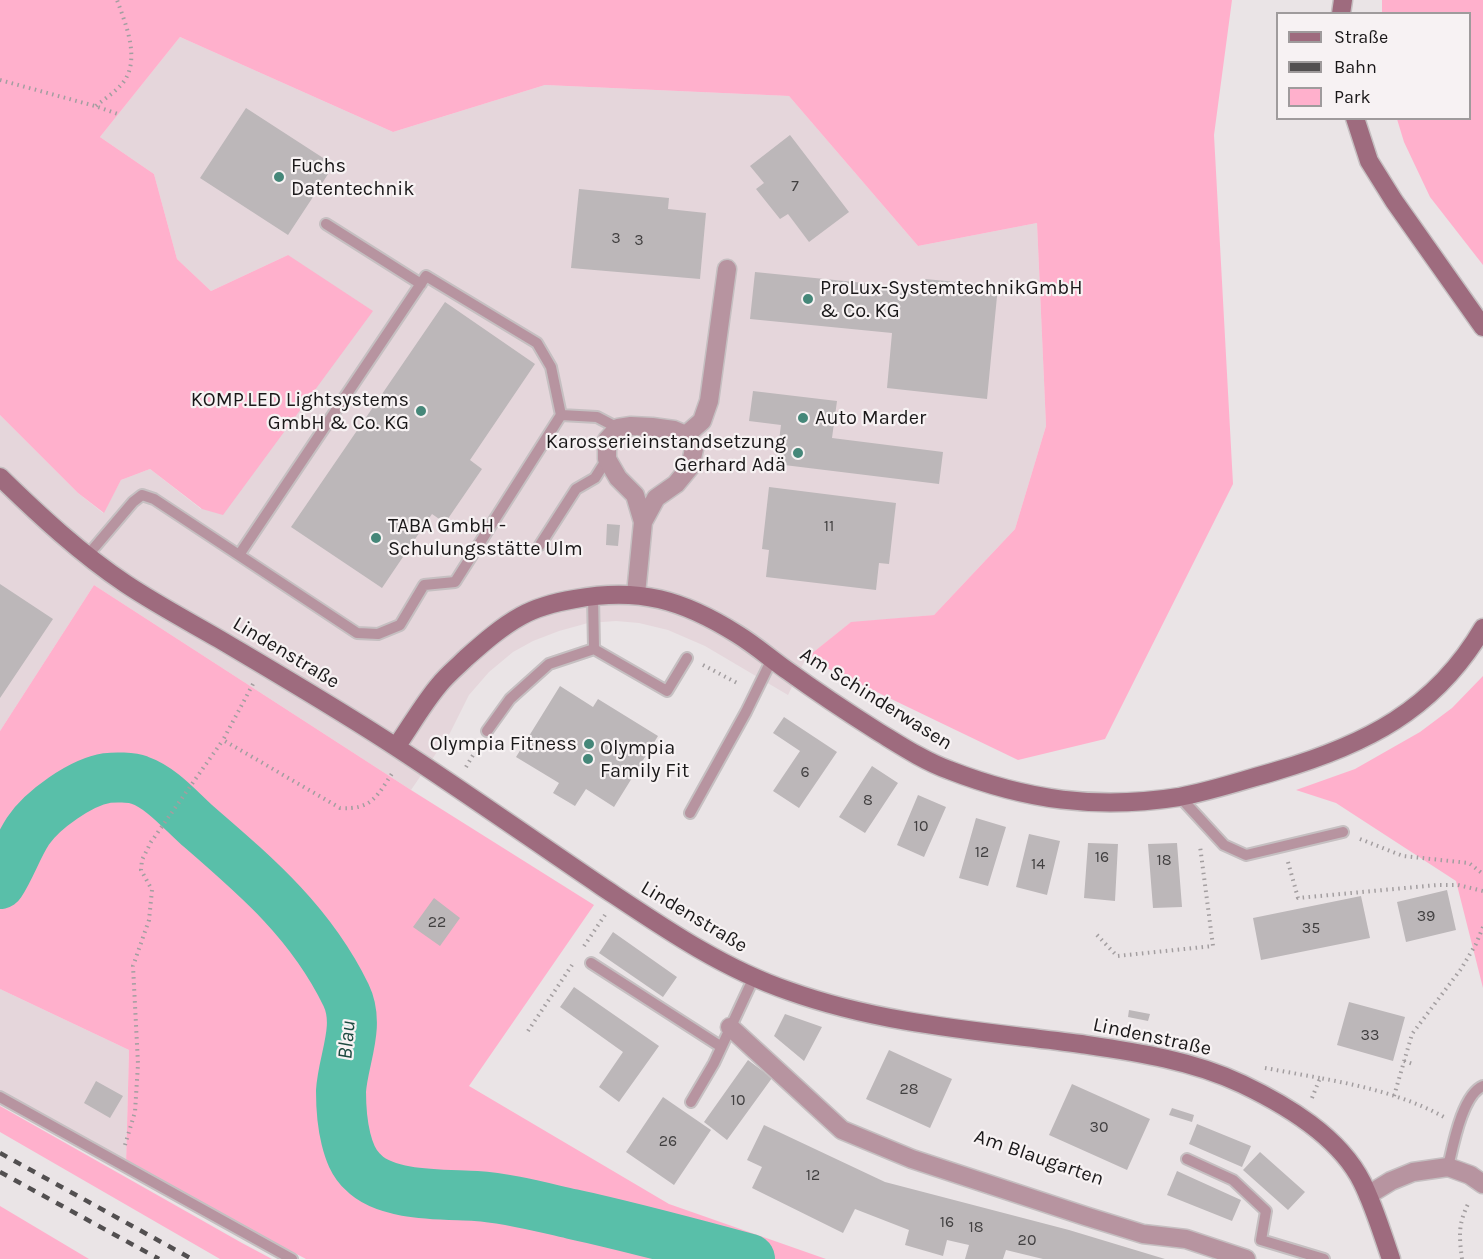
<!DOCTYPE html>
<meta charset="utf-8">
<style>
body{margin:0}
#map{position:relative;width:1483px;height:1259px;overflow:hidden;background:#eae4e6;font-family:Karla,sans-serif}
canvas{display:block}
.legend{position:absolute;left:1276px;top:12px;width:195px;height:108px;box-sizing:border-box;background:#f7f2f3;border:2px solid #9f9b9c;margin:0;padding:8px 10px;list-style:none;font-size:18px;color:#1a1819}
.legend li{display:flex;align-items:center;gap:12px;height:30px}
.legend b{width:30px;border:2px solid #9f9b9c}
</style>
<div id="map">
<canvas width="1483" height="1259"></canvas>
<ul class="legend">
<li><b style="height:8px;background:#9e6b7e"></b>Straße</li>
<li><b style="height:8px;background:#524f50"></b>Bahn</li>
<li><b style="height:16px;background:#ffb0cc"></b>Park</li>
</ul>
</div>
<script>
const context = document.querySelector('canvas').getContext('2d');
context.lineJoin = 'round';
function fillPath(path, color) {
  context.fillStyle = color;
  context.fill(path, 'evenodd');
}
function trace(path, color, width, dash) {
  context.strokeStyle = color;
  context.lineWidth = width;
  context.lineCap = dash ? 'butt' : 'round';
  context.setLineDash(dash || []);
  context.stroke(path);
}
function label(font, color, halo, rows, align = 'center') {
  context.font = font + ' Karla,sans-serif';
  context.lineWidth = 4.5;
  context.setLineDash([]);
  context.textBaseline = 'middle';
  context.strokeStyle = halo;
  context.fillStyle = color;
  for (const [text, x, y, turn = 0] of rows) {
    context.save();
    context.translate(x, y);
    context.rotate((+turn || 0) * Math.PI / 180);
    context.textAlign = isNaN(turn) ? turn : align;
    if (halo) context.strokeText(text, 0, 0);
    context.fillText(text, 0, 0);
    context.restore();
  }
}
fillPath(new Path2D(`
 M180 37 393 132 545 85 789 96 918 246 1037 223 1046 426 1015 529 934 615 850 623 806 658 788 695 705 646 668 630 639 623 616 621 588 623 559 631 533 641 513 652 489 672 469 695 450 733 411 790 94 585 0 731V415L78 493 103 513 121 480 150 469 201 509 288 255 211 291 177 259 154 174 100 137Z
 M0 989 129 1050 126 1163 91 1141 0 1090Z`), '#e5d6db');
fillPath(new Path2D(`
 M0 0H1232L1214 135 1233 484 1105 739 1018 760 806 658 851 622 934 615 1015 529 1046 426 1037 223 918 246 789 96 545 85 393 132 180 37 100 137 154 174 177 259 211 291 288 255 373 311 223 515 202 509 150 469 121 480 104 513 78 493 0 415Z
 M1382 0H1483V265L1430 197 1404 142 1397 119 1470 118V14L1382 13Z
 M94 585 411 790 594 905 469 1086 669 1204 826 1259H306L126 1164 129 1050 0 989V731Z
 M1483 676V988L1456 881 1336 803 1296 790 1355 769 1420 732 1452 708Z
 M0 1106 242 1243 272 1259H220L0 1132Z
 M0 1206 89 1259H0Z`), '#ffb0cc');
trace(new Path2D(`
 M0 884C11 867 17 848 28 831 42 810 81 782 107 778 115 777 131 777 139 780 162 788 180 810 198 826 257 877 311 923 346 995 361 1026 343 1059 341 1091 341 1107 342 1123 346 1139 349 1151 353 1163 363 1172 387 1197 445 1194 476 1196 508 1198 541 1207 572 1214 632 1227 691 1243 750 1259`), '#59bfa9', 50);
fillPath(new Path2D(`
 M246 108 334 165 288 235 200 178Z
 M790 135 849 212 809 242 788 214 780 219 756 189 764 183 750 166Z
 M579 189 669 198 668 209 706 213 700 279 571 268Z
 M755 272 924 289 925 279 998 286 987 399 887 388 892 333 750 319Z
 M445 302 535 364 470 460 482 469 445 523 432 514 382 588 291 527Z
 M753 391 837 401 832 438 943 452 939 484 776 464 781 425 749 421Z
 M769 487 896 503 889 564 879 563 876 590 766 577 769 550 762 549Z
 M607 524 620 525 618 546 606 545Z
 M0 584 53 619 0 698Z
 M560 686 593 707 598 699 658 736 614 807 586 789 575 806 553 793 559 783 516 757Z
 M784 717 837 752 799 808 773 791 800 751 773 733Z
 M872 766 898 783 865 833 839 817Z
 M918 795 946 807 924 857 897 845Z
 M976 818 1006 827 988 886 959 878Z
 M1029 834 1060 841 1047 895 1016 887Z
 M1088 843 1118 844 1115 901 1084 898Z
 M1177 843 1182 907 1153 908 1148 844Z
 M1447 890 1456 930 1406 942 1397 902Z
 M1361 896 1370 938 1261 960 1253 918Z
 M434 898 460 918 440 946 413 927Z
 M613 932 677 977 663 997 599 953Z
 M574 987 659 1046 619 1102 599 1087 623 1052 560 1007Z
 M1349 1002 1405 1017 1393 1061 1337 1045Z
 M1129 1010 1150 1014 1148 1021 1128 1017Z
 M785 1014 822 1027 804 1061 774 1036Z
 M889 1050 952 1079 930 1128 866 1099Z
 M748 1060 772 1078 727 1140 704 1122Z
 M96 1081 123 1096 110 1118 84 1103Z
 M1072 1084 1150 1119 1127 1170 1049 1135Z
 M663 1097 711 1130 674 1185 626 1152Z
 M1172 1108 1194 1115 1192 1122 1169 1115Z
 M1197 1124 1251 1146 1242 1167 1189 1144Z
 M764 1125 885 1182 1069 1230 1165 1259H1043L1006 1250 1003 1259H965L969 1245 947 1240 943 1256 905 1245 909 1230 855 1209 843 1233 752 1188 762 1167 747 1160Z
 M1260 1152 1305 1192 1288 1210 1243 1170Z
 M1177 1171 1241 1200 1232 1221 1167 1195Z`), '#bcb7b9');
const lane = new Path2D(`
 M326 224 421 284
 M561 415 597 417 618 428
 M540 545 576 489 595 478 607 459
 M88 555 133 502 142 495 154 499 357 633 378 634 400 625 424 585 455 582 561 415 551 367 537 343 426 276 239 555
 M593 596 594 649 667 691 687 658
 M487 731 510 699 549 664 594 649
 M1179 796 1224 845 1246 855 1343 832
 M690 813 746 712 772 659
 M591 963 720 1046
 M0 1097 292 1259
 M691 1102 714 1063 754 977
 M1187 1159 1233 1180 1266 1211 1261 1240 1324 1259
 M1448 1167C1453 1146 1462 1095 1483 1086`);
const street = new Path2D(`
 M686 435 702 421 709 401 727 269
 M636 594 643 522 656 498 676 484 690 467 694 449 686 435 674 430 652 427 631 426 618 428 607 440V459L618 478 635 495 643 522
 M730 1027 842 1130 912 1159 1085 1216 1143 1234 1186 1239 1246 1259
 M1368 1195 1391 1181 1413 1172 1448 1167 1470 1175 1483 1184`);
const secondary = new Path2D(`
 M1341 14 1343 0
 M1355 118 1369 161 1394 201 1483 327
 M0 477C39 515 81 554 126 584 156 604 188 621 219 639 278 674 338 709 396 747 465 792 533 840 601 886 661 926 721 968 789 991 884 1025 982 1031 1081 1044 1135 1052 1192 1060 1242 1084 1286 1105 1339 1136 1362 1182 1374 1206 1382 1233 1391 1259
 M396 747C410 727 423 704 439 685 447 675 457 667 466 658 483 643 501 627 521 616 537 607 557 602 575 599 639 587 683 600 737 634 755 645 771 659 788 671 817 692 847 712 877 731 900 745 924 761 949 770 1026 800 1097 810 1179 797 1212 791 1244 780 1276 771 1365 745 1435 710 1483 628`);
trace(lane, '#c5bfc1', 14);
trace(street, '#c5bfc1', 21);
trace(secondary, '#c5bfc1', 21);
trace(new Path2D(`
 M0 80 95 106 118 114
 M96 106C104 99 114 93 121 85 142 62 126 25 117 0
 M703 665 739 684
 M253 684 223 740 340 808C372 810 377 796 393 772
 M466 767 479 745
 M1360 839 1403 856 1469 863 1483 874
 M1288 862 1298 898 1437 885H1458L1483 891
 M1097 935 1117 956 1213 946 1200 846
 M584 946 605 915
 M528 1031 572 965
 M1404 1061 1413 1064
 M1265 1068 1320 1078
 M1394 1096 1412 1034 1461 969 1476 944 1483 927
 M1312 1098 1320 1078C1363 1086 1406 1096 1444 1117
 M125 1145 135 1112 138 1064 133 966 149 920 152 890 141 870 142 860 151 842 223 740
 M1462 1259C1459 1235 1458 1224 1469 1202`), '#a39ea0', 4, [1.5, 4.5]);
trace(lane, '#b794a0', 10);
trace(street, '#b794a0', 18);
trace(secondary, '#9e6b7e', 18);
trace(new Path2D(`
 M0 1153 192 1259
 M0 1172 159 1259`), '#524f50', 4.5, [8, 8]);
for (const [x, y, r, color] of [
 [279,177,6,"#458779"],
 [808,299,6,"#458779"],
 [421,411,6,"#458779"],
 [803,418,6,"#458779"],
 [798,453,6,"#458779"],
 [376,538,6,"#458779"],
 [589,744,6,"#458779"],
 [588,759,6,"#458779"]
]) {
  const dot = new Path2D();
  dot.arc(x, y, r, 0, 2 * Math.PI);
  context.fillStyle = color;
  context.fill(dot);
  trace(dot, '#f7f2f3', 2);
}
label('16px', '#424041', null, [
 ["7",795,186],
 ["3",616,238],
 ["3",639,240],
 ["11",829,526],
 ["6",805,772],
 ["8",868,800],
 ["10",921,826],
 ["12",982,852],
 ["16",1102,857],
 ["18",1164,860],
 ["14",1038,864],
 ["39",1426,916],
 ["22",437,922],
 ["35",1311,928],
 ["33",1370,1035],
 ["28",909,1089],
 ["10",738,1100],
 ["30",1099,1127],
 ["26",668,1141],
 ["12",813,1175],
 ["16",947,1222],
 ["18",976,1227],
 ["20",1027,1240]
]);
label('20px', '#1a1819', '#f7f2f3', [
 ["Fuchs",291,166],
 ["Datentechnik",291,189],
 ["ProLux-SystemtechnikGmbH",820,288],
 ["& Co. KG",820,311],
 ["KOMP.LED Lightsystems",409,400,"right"],
 ["GmbH & Co. KG",409,423,"right"],
 ["Auto Marder",815,418],
 ["Karosserieinstandsetzung",786,442,"right"],
 ["Gerhard Adä",786,465,"right"],
 ["TABA GmbH -",388,526],
 ["Schulungsstätte Ulm",388,549],
 ["Olympia Fitness",577,744,"right"],
 ["Olympia",600,748],
 ["Family Fit",600,771]
], 'left');
label('20px', '#1a1819', '#f7f2f3', [
 ["Lindenstraße",286,653,31],
 ["Am Schinderwasen",876,699,32],
 ["Lindenstraße",694,917,31],
 ["Lindenstraße",1152,1037,12],
 ["Am Blaugarten",1039,1158,19]
]);
label('italic 21px', '#1c4a40', '#f7f2f3', [
 ["Blau",347,1040,-85]
]);
</script>
